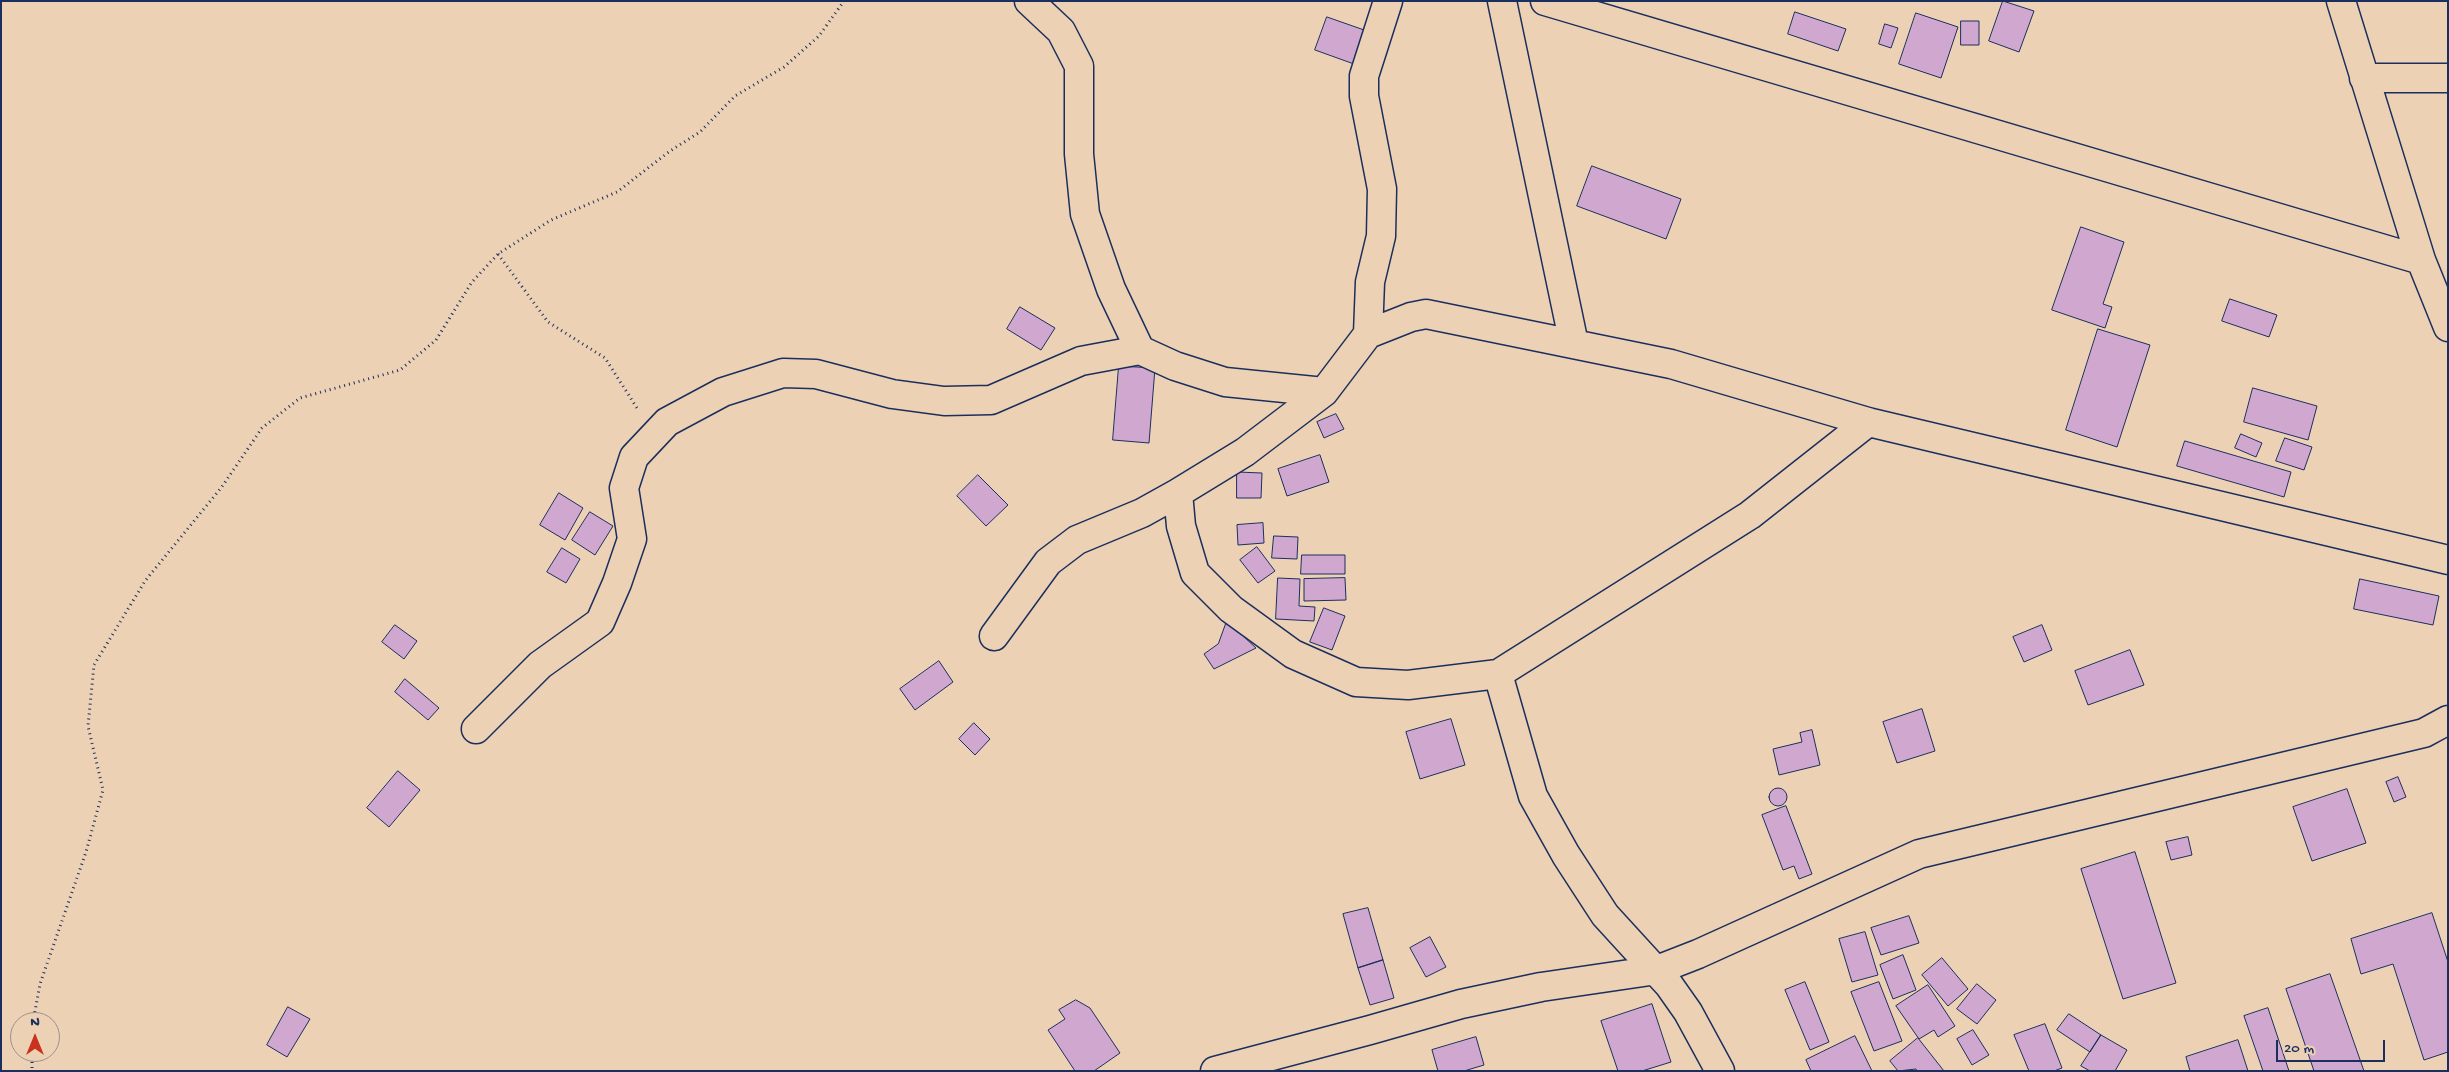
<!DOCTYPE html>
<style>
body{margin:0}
#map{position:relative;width:2449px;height:1072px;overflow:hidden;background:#edd1b4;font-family:"Gochi Hand",sans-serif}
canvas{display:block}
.frame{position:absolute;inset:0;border:2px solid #1b2f5e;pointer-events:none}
.north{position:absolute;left:10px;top:1012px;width:50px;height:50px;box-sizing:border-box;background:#edd1b4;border:1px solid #999092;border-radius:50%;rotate:0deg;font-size:14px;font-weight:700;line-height:20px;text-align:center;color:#1b2f5e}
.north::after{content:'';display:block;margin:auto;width:18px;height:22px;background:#c8321e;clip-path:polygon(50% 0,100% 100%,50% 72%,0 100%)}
.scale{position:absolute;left:2276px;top:1040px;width:109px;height:22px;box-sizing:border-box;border:2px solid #1b2f5e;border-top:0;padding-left:6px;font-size:15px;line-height:18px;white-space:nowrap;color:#1b2f5e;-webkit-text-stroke:4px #edd1b4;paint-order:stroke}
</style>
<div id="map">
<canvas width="2449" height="1072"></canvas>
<div class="frame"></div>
<div class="north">N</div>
<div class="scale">20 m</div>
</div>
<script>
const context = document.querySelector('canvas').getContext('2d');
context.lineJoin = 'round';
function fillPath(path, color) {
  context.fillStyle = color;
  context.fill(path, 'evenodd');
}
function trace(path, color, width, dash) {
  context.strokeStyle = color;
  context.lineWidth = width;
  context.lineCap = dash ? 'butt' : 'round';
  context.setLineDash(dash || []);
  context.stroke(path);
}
const building = new Path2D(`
 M2003 1 2034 11 2019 52 1989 41Z
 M1795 12 1846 29 1838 51 1788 34Z
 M1916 13 1958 27 1941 78 1899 64Z
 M1327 17 1367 31 1354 64 1315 50Z
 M1961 21H1979V45H1961Z
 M1885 24 1898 28 1891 48 1879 44Z
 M1592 166 1681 199 1666 239 1577 206Z
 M2081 227 2124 242 2103 304 2112 307 2105 328 2052 310Z
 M2230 299 2277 315 2269 337 2222 321Z
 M1020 307 1055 328 1041 350 1007 329Z
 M2098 329 2150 345 2117 447 2066 430Z
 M1119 366 1155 368 1149 443 1113 440Z
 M2253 388 2317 406 2308 440 2244 422Z
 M1336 414 1344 429 1324 438 1317 422Z
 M2241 434 2262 443 2256 457 2235 448Z
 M2285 438 2312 447 2304 470 2276 461Z
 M2185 441 2291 472 2284 497 2177 466Z
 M1320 455 1329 482 1287 496 1278 469Z
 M1237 472 1262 473 1261 498H1237Z
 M978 475 1008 505 986 526 957 496Z
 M559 493 583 508 565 540 540 525Z
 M590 512 613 526 595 555 572 540Z
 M1263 523 1264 543 1238 545 1237 525Z
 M1274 536 1298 537 1297 559 1272 558Z
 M1257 547 1275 571 1258 583 1240 560Z
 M562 548 580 559 566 583 547 572Z
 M1302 555H1345V574H1301Z
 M1278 578 1300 579 1299 606 1315 607 1314 621 1276 619Z
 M1345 578 1346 600 1304 601V579Z
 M2360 579 2439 596 2433 625 2354 609Z
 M1324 608 1345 616 1332 650 1310 642Z
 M1227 621 1256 648 1214 669 1204 654 1218 644Z
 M395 625 417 641 404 659 382 642Z
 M2042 625 2052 650 2024 662 2013 637Z
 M2130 650 2144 685 2088 705 2075 671Z
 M939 661 953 682 915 710 900 689Z
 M405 679 439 708 428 720 395 692Z
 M1922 709 1935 751 1897 763 1883 722Z
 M1451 719 1465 765 1420 779 1406 732Z
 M974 723 990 739 975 755 959 739Z
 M1812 730 1820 765 1779 775 1773 749 1802 742 1800 733Z
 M398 771 420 790 389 827 367 808Z
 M2398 777 2406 797 2394 802 2386 782Z
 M1769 797a9 9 0 1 1 18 0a9 9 0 1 1-18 0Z
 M2347 789 2366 843 2312 861 2293 807Z
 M1786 806 1812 874 1799 879 1794 866 1783 870 1762 815Z
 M2188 837 2192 855 2171 860 2166 842Z
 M2135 852 2176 983 2123 999 2081 869Z
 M1368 908 1383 960 1358 968 1343 914Z
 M2432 913 2448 962V1052L2424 1060 2393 964 2361 974 2351 939Z
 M1909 916 1919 943 1881 955 1871 928Z
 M1865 932 1878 975 1852 982 1839 939Z
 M1430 937 1446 967 1426 977 1410 948Z
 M1903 955 1916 990 1893 999 1880 965Z
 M1942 958 1968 989 1948 1006 1922 975Z
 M1383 960 1394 998 1370 1005 1358 968Z
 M2330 974 2364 1071H2314L2286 989Z
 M1805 982 1829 1042 1810 1050 1785 990Z
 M1879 982 1902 1041 1874 1051 1851 992Z
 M1977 984 1996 1000 1977 1024 1957 1009Z
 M1928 985 1955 1026 1938 1037 1934 1030 1919 1039 1896 1006Z
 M1076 1000 1090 1008 1120 1053 1094 1071H1075L1048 1030 1065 1019 1059 1010Z
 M1652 1004 1671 1062 1642 1071H1618L1601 1021Z
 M288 1007 310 1019 287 1057 267 1045Z
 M2268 1008 2289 1071H2263L2244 1016Z
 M2069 1014 2101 1035 2090 1052 2057 1030Z
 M2045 1024 2062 1068 2054 1071H2029L2014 1035Z
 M1973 1030 1989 1055 1972 1065 1957 1039Z
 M2101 1035 2127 1050 2115 1071H2090L2081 1066Z
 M1855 1036 1872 1071H1811L1806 1060Z
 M1476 1037 1484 1065 1464 1071H1438L1432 1050Z
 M1918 1038 1944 1071H1917L1916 1069 1898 1071 1890 1061Z
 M2238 1040 2248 1071H2190L2186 1057Z`);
fillPath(building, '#d0a8cf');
trace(building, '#1b2f5e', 1);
const street = new Path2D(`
 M1029 1 1061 31 1079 66V154L1085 214 1111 289 1140 350
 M1502 1 1574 344
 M1545 1 2421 260
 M2341 1 2421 260 2448 327
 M2364 78H2448
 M1368 334 1370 282 1381 236 1382 189 1364 96V76L1388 1
 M1868 422 1750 515 1498 674 1408 685 1356 682 1293 654 1231 609 1195 573 1181 526 1178 493 1245 452 1324 392 1368 334 1411 317 1426 314 1671 364 1868 422 2448 560
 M994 636 1048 562 1077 540 1142 513 1178 493
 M1498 674 1533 796 1566 855 1605 915 1669 985 1688 1012 1720 1071
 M476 729 540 665 600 622 617 583 632 539 624 488 634 457 667 422 723 392 783 373 816 374 892 394 944 401 991 400 1081 361 1140 350 1175 366 1225 382 1324 392
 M1215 1071 1370 1030 1461 1004 1541 987 1657 970 1698 954 1919 854 2424 733 2448 720`);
trace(street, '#1b2f5e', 31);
trace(new Path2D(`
 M498 254 548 322 605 358 637 408
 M33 1022 40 984 86 852 103 790 88 726 94 665 145 581 221 488 262 428 300 398 400 370 436 340 472 282 498 254 551 220 617 192 670 151 700 132 735 96 784 67 819 36 844 1
 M32 1052V1071`), '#1b2f5e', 3, [1, 4]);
trace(street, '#edd1b4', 28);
</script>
